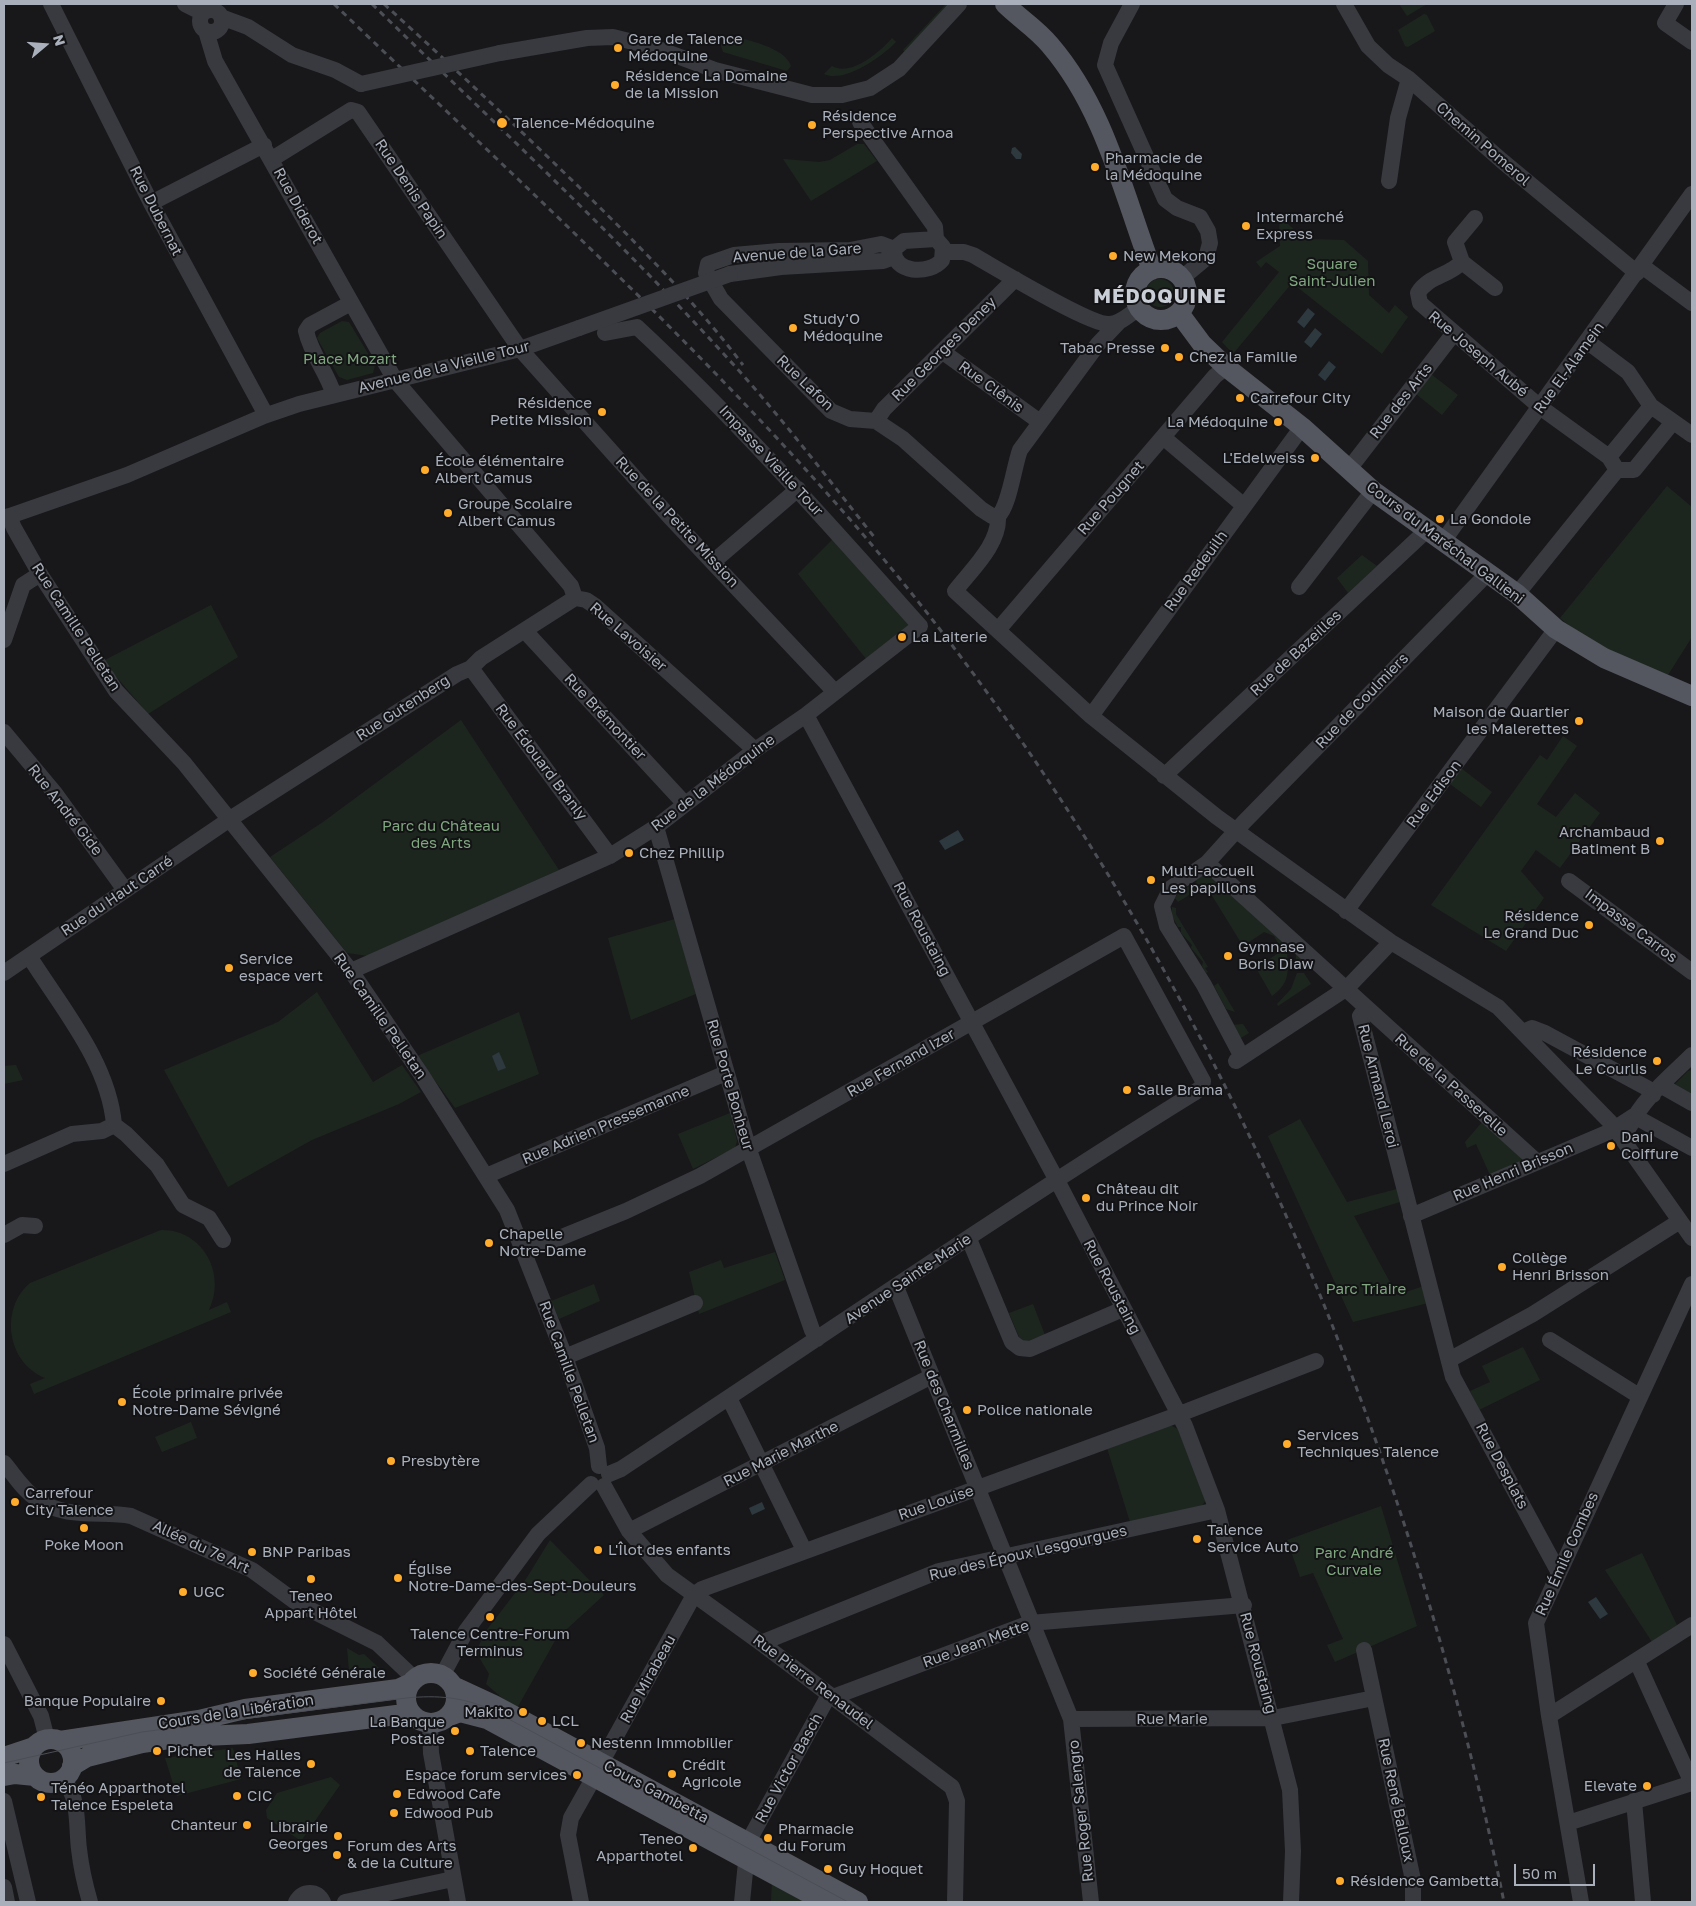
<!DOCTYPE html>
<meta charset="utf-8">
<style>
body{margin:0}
#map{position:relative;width:1696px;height:1906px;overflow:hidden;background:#18181a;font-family:"Golos Text",sans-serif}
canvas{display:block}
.frame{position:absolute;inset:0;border:5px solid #a9b0bb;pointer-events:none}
.north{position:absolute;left:20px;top:20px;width:50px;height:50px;-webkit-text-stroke:4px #131315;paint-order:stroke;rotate:72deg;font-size:14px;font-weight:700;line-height:20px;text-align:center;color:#a9b0bb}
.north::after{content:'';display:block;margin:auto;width:18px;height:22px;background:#a9b0bb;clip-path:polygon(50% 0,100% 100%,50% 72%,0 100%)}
.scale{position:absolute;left:1514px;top:1864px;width:81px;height:22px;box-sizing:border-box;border:2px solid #a9b0bb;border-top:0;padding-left:6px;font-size:15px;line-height:18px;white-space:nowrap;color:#a9b0bb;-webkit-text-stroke:4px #131315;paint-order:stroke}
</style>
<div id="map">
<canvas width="1696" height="1906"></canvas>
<div class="frame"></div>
<div class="north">N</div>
<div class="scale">50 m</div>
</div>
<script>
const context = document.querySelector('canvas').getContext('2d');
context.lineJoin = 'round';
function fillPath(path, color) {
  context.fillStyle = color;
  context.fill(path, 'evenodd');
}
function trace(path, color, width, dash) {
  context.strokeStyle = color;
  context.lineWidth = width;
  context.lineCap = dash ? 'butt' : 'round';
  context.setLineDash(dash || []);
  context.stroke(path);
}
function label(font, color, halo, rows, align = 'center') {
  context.font = font + ' "Golos Text",sans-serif';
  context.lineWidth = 4;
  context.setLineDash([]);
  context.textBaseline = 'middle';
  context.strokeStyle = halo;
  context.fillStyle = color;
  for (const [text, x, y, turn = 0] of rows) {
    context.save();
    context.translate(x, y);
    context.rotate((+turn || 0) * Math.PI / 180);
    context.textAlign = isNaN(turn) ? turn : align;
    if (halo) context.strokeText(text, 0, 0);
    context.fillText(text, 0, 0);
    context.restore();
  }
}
fillPath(new Path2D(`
 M946 4H951L906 53 903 50Z
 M1399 4H1427L1407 16Z
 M1424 14 1427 15 1435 31 1408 47 1405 46 1398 30Z
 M729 35C746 40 785 47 791 66L787 71 723 52 720 43Z
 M892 38 896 42C883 56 844 84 824 74L832 66C851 77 880 52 892 38Z
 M857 144H864L877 161 811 201 783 159 819 162 830 160Z
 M1279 216 1305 239 1344 240 1368 261 1369 295 1389 313 1395 305 1408 317 1382 354 1292 283 1233 354 1222 342 1279 272 1266 262 1261 268 1256 262 1280 246Z
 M1146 293a14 14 0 1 1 28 0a14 14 0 1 1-28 0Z
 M342 321 349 322 375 365 373 373 347 380 339 377 317 338 320 333Z
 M1431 374 1458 395 1442 415 1416 394Z
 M1667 486 1692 507V637L1668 675C1629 660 1591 646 1560 618Z
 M833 539 911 625 867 660 798 574Z
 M1362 555 1377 566 1348 593 1337 578Z
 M211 605 238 657 148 714 103 661Z
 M461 720 559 870 368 956 347 953 270 857 323 822Z
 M1563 736 1577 746 1537 804 1556 817 1575 793 1600 813 1560 868 1536 850 1521 871 1544 898 1506 951 1431 905 1540 755 1547 760Z
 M1461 768 1492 792 1481 807 1450 784Z
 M1208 873 1283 942 1279 945 1274 936 1264 932 1243 946 1211 894C1201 884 1188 896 1178 902L1175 898 1180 891 1197 882 1195 879Z
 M1172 907 1176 908V914L1208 967 1205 968 1208 972 1206 973 1202 966 1203 962 1191 948 1192 945 1181 933V927H1178L1172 916Z
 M675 919 696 994 631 1020 608 938Z
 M1283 950 1287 953C1289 972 1289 984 1272 996L1256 968Z
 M1296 954 1307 963 1305 970 1296 968Z
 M1297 973H1304L1311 984 1278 1006 1277 1004 1291 989Z
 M1218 983 1235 1012 1226 1009 1214 986Z
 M317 992 373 1082 402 1065 421 1092 399 1104 312 1140 228 1187 164 1070 278 1022Z
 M519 1012 539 1074 455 1108 417 1056Z
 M1243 1024 1249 1033 1239 1039 1231 1025Z
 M16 1065 23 1080 4 1084V1066Z
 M1692 1070V1094L1675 1084 1688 1071Z
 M730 1113 737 1141 735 1148 693 1169 678 1134Z
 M1300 1119 1347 1202 1397 1189 1400 1202 1354 1216 1397 1295 1424 1286 1428 1303 1353 1322 1268 1136Z
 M1483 1121 1522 1157 1521 1162 1490 1175 1476 1144 1467 1148 1465 1142Z
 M161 1230C202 1229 227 1273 209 1310L227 1302 231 1312 34 1394 30 1384 45 1378C6 1362 0 1308 30 1283Z
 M775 1252 785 1280 699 1314 689 1272 721 1260 724 1268Z
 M594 1284 600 1301 559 1319 551 1301Z
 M1033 1304 1045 1335 1025 1342 1019 1337 1009 1313Z
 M1523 1347 1540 1380 1479 1410 1470 1391 1490 1382 1482 1366Z
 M191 1422 197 1438 162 1452 155 1437Z
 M1170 1425 1178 1429 1206 1500 1201 1507 1130 1522 1107 1448Z
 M1381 1506 1417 1626 1335 1662 1327 1645 1343 1639 1313 1573 1300 1577 1287 1540Z
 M550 1540 604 1595 556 1639 516 1710 486 1684 489 1674 476 1652 485 1632 526 1579Z
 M1642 1553 1677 1625 1652 1642 1605 1570Z
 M347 1648 359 1655 364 1654 379 1668 349 1671Z
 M233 1748 241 1779 177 1796 165 1758Z
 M331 1777 340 1785 301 1841 267 1818 266 1810 277 1793Z
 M772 1880 809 1902H771Z`), '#1d261e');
fillPath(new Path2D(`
 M1015 147 1022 154 1021 159H1016L1011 153 1012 148Z
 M1308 308 1315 314 1304 328 1297 322Z
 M1315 328 1322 334 1311 348 1304 342Z
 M1329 361 1336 367 1325 381 1318 375Z
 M958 830 964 840 945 850 939 841Z
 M499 1052 506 1068 498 1071 492 1056Z
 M762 1502 765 1509 752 1515 749 1508Z
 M1596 1597 1608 1614 1600 1619 1588 1602Z`), '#2d383f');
trace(new Path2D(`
 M51 4 151 203 266 415
 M185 4 203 13
 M1132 4 1111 43 1105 65 1165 199 1177 208 1200 217 1208 231 1210 243 1206 258 1182 278
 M1344 4 1368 46 1388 65 1409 79 1501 160 1637 273
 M1676 4 1665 23 1692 42
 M200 21a11 11 0 1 1 22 0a11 11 0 1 1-22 0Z
 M221 17 248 27 292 55 335 70 361 84
 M206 31 215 61 395 380 571 586 575 598
 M500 53 587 38 613 37 653 47 715 70 812 95H842L870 88 899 69 959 4
 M860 122 935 227 936 239
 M272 159 351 110 358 112 520 349 668 515 835 692
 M1389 181 1398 118 1409 79
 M151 203 264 145
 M1475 218 1455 242 1462 262 1495 288
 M936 239 943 247 942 260C930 275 892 274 894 249L904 241Z
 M894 249 881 244 850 250 779 251 734 255 708 264 706 273 721 299 831 411 850 419 876 421 903 439 981 509 992 516H998
 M943 252H964L973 255C996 268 1090 325 1109 324 1120 324 1130 314 1139 308
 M1462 262C1449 276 1428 276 1418 293L1420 303 1540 407 1609 457 1617 470
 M1642 266 1692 303
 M730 274 781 267 883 261 894 257
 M1118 323 1098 344 1020 450C1014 466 1009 507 998 516 1000 544 971 570 955 591L1091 716 1217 817 1391 942 1498 1007 1611 1123 1692 1238
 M1588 342 1628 372 1651 406 1692 435
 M943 352 1040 422
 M334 395C327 372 311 354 306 331L310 325 351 303
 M876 421 884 409 1015 279
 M1163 437 1243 505
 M1609 457 1651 406
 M1349 469 1454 333
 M1617 470H1634L1673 422
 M9 516 14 528 40 574 116 691 184 763 351 971 423 1077 507 1210 565 1357 597 1448 599 1466
 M4 518 127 475 264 416 299 404 520 349 579 328
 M1444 540 1692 194
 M713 562 798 489
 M1299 587 1373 491
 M1517 594 1617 470
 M575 598 586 600 595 606 755 750
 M998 630 1215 376 1226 367
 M525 631 685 804
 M4 640 23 585 40 574
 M471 668 610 856
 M806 715 1061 1188 1185 1426 1217 1510 1290 1790 1293 1851 1291 1902
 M1091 716 1302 427
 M4 732 54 792 125 890
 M1164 776 1427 530
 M656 827 749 1150 812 1330 817 1339
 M1207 863 1537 1162
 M1569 881 1692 972
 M1346 911 1556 629
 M351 971 610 856 656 827 755 750 806 715 920 626C828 523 738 421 637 327L605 333
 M4 973 230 819 457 674 471 668 481 658 575 598
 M1366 1008 1360 1016 1453 1377 1558 1571
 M1523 1032 1532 1028 1545 1033 1647 1088 1653 1095
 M1242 1057 1204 985 1167 926 1162 906 1171 888 1207 863 1244 822 1488 573
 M1236 1061 1347 988 1391 942
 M1662 1086 1692 1103
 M1634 1116 1692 1148
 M114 1125 126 1134 157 1165 183 1205 209 1218 223 1240
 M1630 1126C1643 1098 1671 1076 1692 1055
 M4 1164 72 1134 102 1131 114 1125C109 1063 61 1007 29 956
 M486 1176 726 1073
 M1411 1216 1611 1131 1634 1116
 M4 1235 22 1225 35 1226
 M969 1239 1012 1342 1020 1348 1030 1349 1123 1309
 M525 1252 626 1211 700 1176 1124 936 1203 1081 1202 1087 1194 1093C1000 1213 812 1343 621 1469L609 1474
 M896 1287 1071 1719 1091 1902
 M1550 1340 1639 1396
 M565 1357 695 1303
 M1449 1360 1533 1314 1680 1221
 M729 1398 804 1550
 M4 1463C15 1476 24 1491 38 1500 65 1519 101 1511 131 1516L252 1570 297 1603 377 1643 415 1679
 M604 1486 629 1531 667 1575 761 1643 952 1787 957 1801 955 1902
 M629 1531 932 1376
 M761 1643 939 1571 1217 1510
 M4 1644 41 1716 47 1739
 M1364 1650 1413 1880V1902
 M1637 1662 1692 1783
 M442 1676 466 1631 538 1534 591 1484
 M833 1697 1030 1623 1244 1605
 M1549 1716 1692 1625
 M1071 1719 1273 1718 1374 1698
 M430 1723 431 1753 458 1902
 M601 1763 694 1595 702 1589 1172 1417 1316 1361
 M63 1779C80 1798 76 1825 79 1849 81 1867 85 1885 90 1902
 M4 1801 28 1902
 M1634 1801 1643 1902
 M1568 1823 1692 1783
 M4 1887 7 1902
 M296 1902C303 1890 317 1890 323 1902
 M345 1902 453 1879
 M581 1902 568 1835 571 1818 594 1777
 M742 1902 748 1842 829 1695
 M1581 1902 1549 1716 1536 1623 1692 1284`), '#383a3f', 16);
trace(new Path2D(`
 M1005 4C1019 18 1037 29 1050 45 1105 109 1123 193 1152 270
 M1135 294a26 26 0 1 1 52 0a26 26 0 1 1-52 0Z
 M1179 313 1202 344 1226 367 1302 427 1373 491 1517 594 1556 629 1604 658 1692 696
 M406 1698a25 25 0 1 1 50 0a25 25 0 1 1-50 0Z
 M453 1686 494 1705 858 1902
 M449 1716 460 1712 487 1719 825 1902
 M29 1761a22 22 0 1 1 44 0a22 22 0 1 1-44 0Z
 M60 1741 199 1720 245 1709 398 1689 411 1683
 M4 1757 34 1747
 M72 1766 87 1757 142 1743 183 1737 248 1734 404 1714 413 1716
 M4 1776 15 1774 35 1776`), '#54575f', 20);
trace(new Path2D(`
 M4 1763 142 1732 406 1698C438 1695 463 1697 492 1710L848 1902`), '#4b4e55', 1);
trace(new Path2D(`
 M334 4C515 178 703 347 866 538 1194 925 1403 1409 1504 1902
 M372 4C489 118 610 230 721 351 776 410 825 475 875 538
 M384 4C450 64 515 125 579 187 637 244 694 300 743 365`), '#4b4e55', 3, [6, 5]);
trace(new Path2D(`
 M361 84 500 53
 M579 328 730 274`), '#383a3f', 16);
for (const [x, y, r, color] of [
 [618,48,5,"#ffab2b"],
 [615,85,5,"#ffab2b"],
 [502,123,6,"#ffab2b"],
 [812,125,5,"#ffab2b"],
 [1095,167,5,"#ffab2b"],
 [1246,226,5,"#ffab2b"],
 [1113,256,5,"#ffab2b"],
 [793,328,5,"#ffab2b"],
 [1165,348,5,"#ffab2b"],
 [1179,357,5,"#ffab2b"],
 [1240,398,5,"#ffab2b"],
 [602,412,5,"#ffab2b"],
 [1278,422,5,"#ffab2b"],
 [1315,458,5,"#ffab2b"],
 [425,470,5,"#ffab2b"],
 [448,513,5,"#ffab2b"],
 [1440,519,5,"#ffab2b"],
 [902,637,5,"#ffab2b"],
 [1579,721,5,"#ffab2b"],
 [1660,841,5,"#ffab2b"],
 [629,853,5,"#ffab2b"],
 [1151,880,5,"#ffab2b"],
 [1589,925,5,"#ffab2b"],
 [1228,956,5,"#ffab2b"],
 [229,968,5,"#ffab2b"],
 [1657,1061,5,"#ffab2b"],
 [1127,1090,5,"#ffab2b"],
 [1611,1146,5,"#ffab2b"],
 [1086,1198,5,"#ffab2b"],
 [489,1243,5,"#ffab2b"],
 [1502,1267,5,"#ffab2b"],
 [122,1402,5,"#ffab2b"],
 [967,1410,5,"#ffab2b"],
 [1287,1444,5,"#ffab2b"],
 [391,1461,5,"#ffab2b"],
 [15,1502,5,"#ffab2b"],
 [84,1528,5,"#ffab2b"],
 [1197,1539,5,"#ffab2b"],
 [598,1550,5,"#ffab2b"],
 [252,1552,5,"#ffab2b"],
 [398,1578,5,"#ffab2b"],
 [311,1579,5,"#ffab2b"],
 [183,1592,5,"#ffab2b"],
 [490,1617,5,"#ffab2b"],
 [253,1673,5,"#ffab2b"],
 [161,1701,5,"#ffab2b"],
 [523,1712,5,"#ffab2b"],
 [542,1721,5,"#ffab2b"],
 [455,1731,5,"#ffab2b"],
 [581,1743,5,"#ffab2b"],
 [157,1751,5,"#ffab2b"],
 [470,1751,5,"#ffab2b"],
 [311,1764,5,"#ffab2b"],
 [672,1774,5,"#ffab2b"],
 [577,1775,5,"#ffab2b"],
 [1647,1786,5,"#ffab2b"],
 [397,1794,5,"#ffab2b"],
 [237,1796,5,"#ffab2b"],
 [41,1797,5,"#ffab2b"],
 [394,1813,5,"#ffab2b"],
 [247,1825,5,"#ffab2b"],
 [338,1836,5,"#ffab2b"],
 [768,1838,5,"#ffab2b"],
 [693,1848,5,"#ffab2b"],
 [337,1855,5,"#ffab2b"],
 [828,1869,5,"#ffab2b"],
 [1340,1881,5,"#ffab2b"]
]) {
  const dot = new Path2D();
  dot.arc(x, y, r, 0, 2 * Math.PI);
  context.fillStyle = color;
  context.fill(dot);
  trace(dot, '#131315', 2);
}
label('15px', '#a9b0bb', '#131315', [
 ["Gare de Talence",628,39],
 ["Médoquine",628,56],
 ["Résidence La Domaine",625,76],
 ["de la Mission",625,93],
 ["Résidence",822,116],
 ["Perspective Arnoa",822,133],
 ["Talence-Médoquine",513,123],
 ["Pharmacie de",1105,158],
 ["la Médoquine",1105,175],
 ["Intermarché",1256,217],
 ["Express",1256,234],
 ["New Mekong",1123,256],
 ["Study'O",803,319],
 ["Médoquine",803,336],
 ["Tabac Presse",1155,348,"right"],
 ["Chez la Familie",1189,357],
 ["Carrefour City",1250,398],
 ["Résidence",592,403,"right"],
 ["Petite Mission",592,420,"right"],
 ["La Médoquine",1268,422,"right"],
 ["L'Edelweiss",1305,458,"right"],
 ["École élémentaire",435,461],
 ["Albert Camus",435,478],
 ["Groupe Scolaire",458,504],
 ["Albert Camus",458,521],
 ["La Gondole",1450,519],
 ["La Laiterie",912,637],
 ["Maison de Quartier",1569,712,"right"],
 ["les Malerettes",1569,729,"right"],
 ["Archambaud",1650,832,"right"],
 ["Batiment B",1650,849,"right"],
 ["Chez Phillip",639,853],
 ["Multi-accueil",1161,871],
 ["Les papillons",1161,888],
 ["Résidence",1579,916,"right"],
 ["Le Grand Duc",1579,933,"right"],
 ["Gymnase",1238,947],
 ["Boris Diaw",1238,964],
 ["Service",239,959],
 ["espace vert",239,976],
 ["Résidence",1647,1052,"right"],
 ["Le Courlis",1647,1069,"right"],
 ["Salle Brama",1137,1090],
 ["Dani",1621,1137],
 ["Coiffure",1621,1154],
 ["Château dit",1096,1189],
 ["du Prince Noir",1096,1206],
 ["Chapelle",499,1234],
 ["Notre-Dame",499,1251],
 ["Collège",1512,1258],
 ["Henri Brisson",1512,1275],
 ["École primaire privée",132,1393],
 ["Notre-Dame Sévigné",132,1410],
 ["Police nationale",977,1410],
 ["Services",1297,1435],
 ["Techniques Talence",1297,1452],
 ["Presbytère",401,1461],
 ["Carrefour",25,1493],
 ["City Talence",25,1510],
 ["Talence",1207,1530],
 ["Service Auto",1207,1547],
 ["Poke Moon",84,1545,"center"],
 ["L'Îlot des enfants",608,1550],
 ["BNP Paribas",262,1552],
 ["Église",408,1569],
 ["Notre-Dame-des-Sept-Douleurs",408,1586],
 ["UGC",193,1592],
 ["Teneo",311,1596,"center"],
 ["Appart Hôtel",311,1613,"center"],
 ["Talence Centre-Forum",490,1634,"center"],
 ["Terminus",490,1651,"center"],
 ["Société Générale",263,1673],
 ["Banque Populaire",151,1701,"right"],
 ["Makito",513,1712,"right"],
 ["LCL",552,1721],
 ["La Banque",445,1722,"right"],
 ["Postale",445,1739,"right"],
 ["Nestenn Immobilier",591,1743],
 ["Pichet",167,1751],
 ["Talence",480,1751],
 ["Les Halles",301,1755,"right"],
 ["de Talence",301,1772,"right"],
 ["Crédit",682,1765],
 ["Agricole",682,1782],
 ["Espace forum services",567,1775,"right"],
 ["Elevate",1637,1786,"right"],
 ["Ténéo Apparthotel",51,1788],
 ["Talence Espeleta",51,1805],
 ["Edwood Cafe",407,1794],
 ["CIC",247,1796],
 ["Edwood Pub",404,1813],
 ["Chanteur",237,1825,"right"],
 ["Librairie",328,1827,"right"],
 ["Georges",328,1844,"right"],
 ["Pharmacie",778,1829],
 ["du Forum",778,1846],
 ["Teneo",683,1839,"right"],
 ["Apparthotel",683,1856,"right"],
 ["Forum des Arts",347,1846],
 ["& de la Culture",347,1863],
 ["Guy Hoquet",838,1869],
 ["Résidence Gambetta",1350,1881]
], 'left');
label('15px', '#a9b0bb', '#131315', [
 ["Chemin Pomerol",1483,144,41],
 ["Rue Denis Papin",411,189,56],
 ["Rue Diderot",298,206,61],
 ["Rue Dubernat",156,211,63],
 ["Avenue de la Gare",797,253,-4],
 ["Rue Georges Deney",944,349,-45],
 ["Rue Joseph Aubé",1478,354,40],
 ["Avenue de la Vieille Tour",444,367,-14],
 ["Rue El-Alamein",1569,368,-54],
 ["Rue Lafon",805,383,44],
 ["Rue Clênis",991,387,36],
 ["Rue des Arts",1401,401,-52],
 ["Impasse Vieille Tour",771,461,47],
 ["Rue Pougnet",1111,498,-49],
 ["Rue de la Petite Mission",677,522,47],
 ["Cours du Maréchal Gallieni",1445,543,37],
 ["Rue Redeuilh",1196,571,-54],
 ["Rue Camille Pelletan",76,627,57],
 ["Rue Lavoisier",628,637,41],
 ["Rue de Bazeilles",1296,653,-43],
 ["Rue de Coulmiers",1362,701,-46],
 ["Rue Gutenberg",403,708,-33],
 ["Rue Brémontier",605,717,47],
 ["Rue Édouard Branly",541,762,53],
 ["Rue de la Médoquine",713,783,-37],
 ["Rue Edison",1434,794,-53],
 ["Rue André Gide",65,810,52],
 ["Rue du Haut Carré",117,896,-34],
 ["Impasse Carros",1631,926,37],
 ["Rue Roustaing",922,929,62],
 ["Rue Camille Pelletan",380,1016,55],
 ["Rue Fernand Izer",901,1063,-30],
 ["Rue Porte Bonheur",730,1085,74],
 ["Rue de la Passerelle",1451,1085,42],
 ["Rue Armand Leroi",1378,1086,76],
 ["Rue Adrien Pressemanne",606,1125,-23],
 ["Rue Henri Brisson",1513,1172,-23],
 ["Avenue Sainte-Marie",908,1279,-34],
 ["Rue Roustaing",1112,1287,62],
 ["Rue Camille Pelletan",569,1372,70],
 ["Rue des Charmilles",944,1405,68],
 ["Rue Marie Marthe",781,1454,-27],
 ["Rue Desplats",1502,1466,62],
 ["Rue Louise",936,1503,-19],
 ["Allée du 7e Art",201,1547,25],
 ["Rue des Époux Lesgourgues",1028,1553,-13],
 ["Rue Émile Combes",1567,1554,-66],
 ["Rue Jean Mette",976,1644,-20],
 ["Rue Roustaing",1258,1663,75],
 ["Rue Mirabeau",648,1679,-61],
 ["Rue Pierre Renaudel",813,1682,37],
 ["Cours de la Libération",236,1712,-9],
 ["Rue Marie",1172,1719],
 ["Rue Victor Basch",789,1768,-61],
 ["Cours Gambetta",656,1792,28],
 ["Rue René Balloux",1396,1800,78],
 ["Rue Roger Salengro",1081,1811,-96]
]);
label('15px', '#7fa77f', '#131315', [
 ["Square",1332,264],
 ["Saint-Julien",1332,281],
 ["Place Mozart",350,359],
 ["Parc du Château",441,826],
 ["des Arts",441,843],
 ["Parc Triaire",1366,1289],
 ["Parc André",1354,1553],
 ["Curvale",1354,1570]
]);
context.letterSpacing = '1px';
label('bold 20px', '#caced6', '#131315', [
 ["MÉDOQUINE",1160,297]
]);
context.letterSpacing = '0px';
</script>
